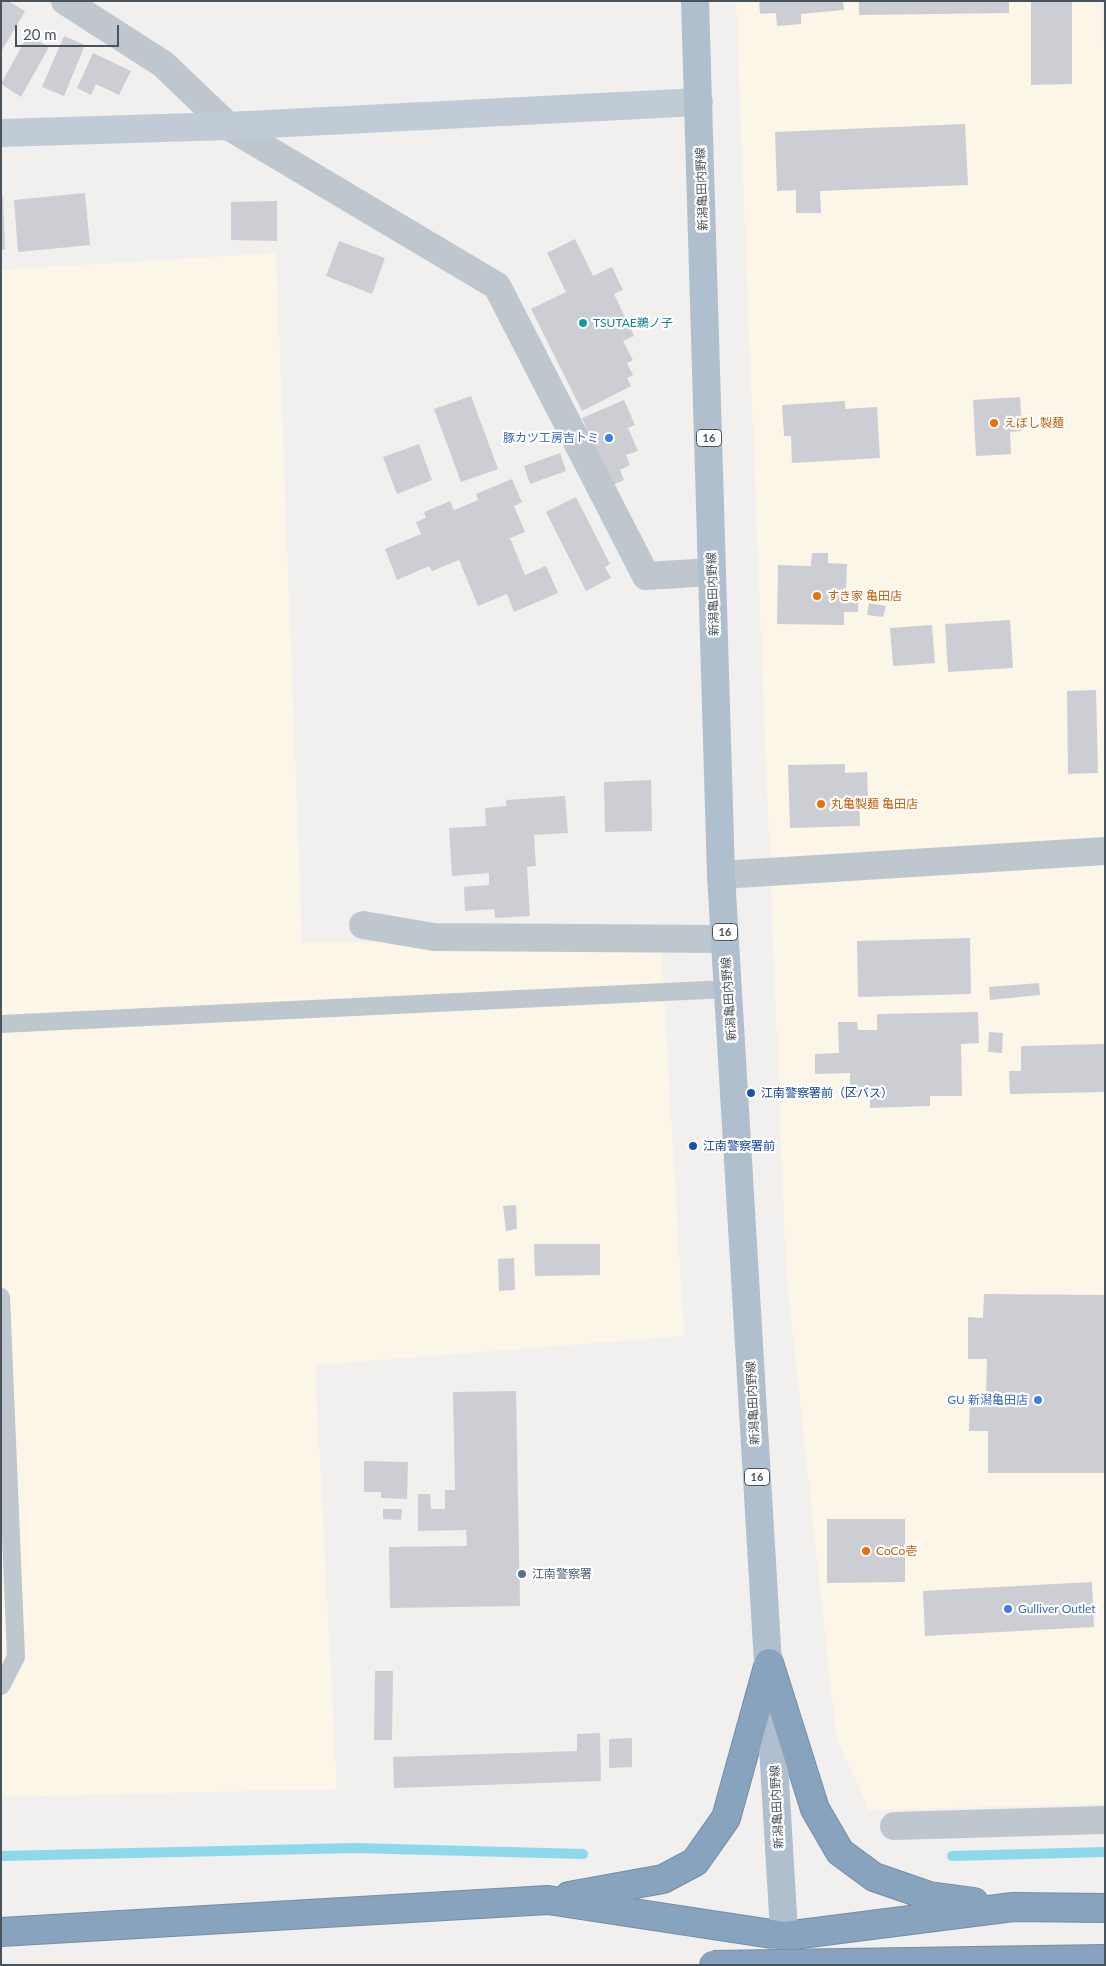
<!DOCTYPE html>
<meta charset="utf-8">
<style>
body{margin:0}
#map{position:relative;width:1106px;height:1966px;overflow:hidden;background:#f2efef;font-family:Lato,sans-serif}
canvas{display:block}
.frame{position:absolute;inset:0;border:2px solid #48535c;pointer-events:none}
.scale{position:absolute;left:15px;top:25px;width:104px;height:22px;box-sizing:border-box;border:2px solid #48535c;border-top:0;padding-left:6px;font-size:15px;line-height:18px;white-space:nowrap;color:#48535c;-webkit-text-stroke:4px #fff;paint-order:stroke}
</style>
<div id="map">
<canvas width="1106" height="1966"></canvas>
<div class="frame"></div>
<div class="scale">20 m</div>
</div>
<script>
const context = document.querySelector('canvas').getContext('2d');
context.lineJoin = 'round';
function fillPath(path, color) {
  context.fillStyle = color;
  context.fill(path, 'evenodd');
}
function trace(path, color, width, dash) {
  context.strokeStyle = color;
  context.lineWidth = width;
  context.lineCap = dash ? 'butt' : 'round';
  context.setLineDash(dash || []);
  context.stroke(path);
}
function label(font, color, halo, rows, align = 'center') {
  context.font = font + ' Lato,"Noto Sans JP",sans-serif';
  context.lineWidth = 4.5;
  context.setLineDash([]);
  context.textBaseline = 'middle';
  context.strokeStyle = halo;
  context.fillStyle = color;
  for (const [text, x, y, turn = 0] of rows) {
    context.save();
    context.translate(x, y);
    context.rotate((+turn || 0) * Math.PI / 180);
    context.textAlign = isNaN(turn) ? turn : align;
    if (halo) context.strokeText(text, 0, 0);
    context.fillText(text, 0, 0);
    context.restore();
  }
}
fillPath(new Path2D(`
 M736 1H1101L1105 70V1804L869 1810 836 1736 786 1271Z
 M276 253 302 942H661L684 1336 315 1365 337 1789 1 1797V270Z`), '#fcf6e9');
trace(new Path2D(`
 M1 1856 355 1848 583 1854
 M952 1856 1105 1852`), '#8dd8ea', 10);
fillPath(new Path2D(`
 M1 1H8L25 11 1 52Z
 M759 1H843L844 10 801 14V24L777 26 776 13 760 14Z
 M859 1H1009V13L859 15Z
 M1031 1H1072V84L1031 85Z
 M28 35 49 47 21 97 1 84Z
 M64 36 85 45 64 96 42 87Z
 M93 53 131 71 119 95 96 84 91 95 77 88Z
 M965 124 968 185 820 191 821 213H796V190L777 191 775 132Z
 M85 193 90 245 18 252 14 200Z
 M1 195H3L5 250H1Z
 M277 201V241L231 240V202Z
 M575 239 593 276 612 267 623 290 614 294 634 336 623 341 633 360 627 363 633 375 627 378 631 386 582 411 531 309 566 292 547 253Z
 M339 241 385 258 372 294 326 276Z
 M471 396 498 469 461 482 434 409Z
 M1020 397 1022 431 1010 432 1011 454 976 456 973 400Z
 M624 400 635 425 628 428 638 451 626 455 630 465 620 470 624 480 611 486 582 418Z
 M845 401V409L877 407 880 458 792 463 791 436H784L782 405Z
 M419 444 432 480 397 494 383 457Z
 M560 453 566 471 530 484 524 466Z
 M512 479 522 502 514 506 525 532 510 538 525 575 546 566 558 593 514 612 507 594 478 606 459 560 432 571 429 566 397 580 385 549 421 534 416 522 426 518 424 512 450 501 454 510 478 500 476 494Z
 M576 497 610 564 605 567 611 578 586 591 546 512Z
 M812 553H828V563L847 564 846 597H858V612H844V625L777 624 778 565 811 566Z
 M869 603 886 606 883 617 867 615Z
 M1010 620 1013 668 948 672 945 624Z
 M932 625 935 663 893 666 890 628Z
 M1096 690 1098 773 1068 774 1067 691Z
 M845 764V773L867 772 868 798H859L860 826 790 828 788 765Z
 M651 780 652 831 605 832 604 782Z
 M565 796 568 833 534 835 536 866 527 867 530 916 495 918 494 909 465 911 464 887 489 885V873L452 876 449 828 486 826 485 808 506 806V800Z
 M970 938 971 994 858 997 857 941Z
 M1039 983 1040 995 990 1000 989 987Z
 M978 1012 979 1043 961 1044 962 1096H930V1106L870 1108V1092L850 1093V1073L815 1074V1054L839 1053 838 1022H857L858 1030H877V1014Z
 M989 1032 1003 1033 1002 1053 988 1052Z
 M1105 1044V1092L1010 1094 1009 1071H1021V1046Z
 M516 1205 517 1229 506 1231 503 1206Z
 M534 1244H600V1275L535 1276Z
 M514 1258 515 1290 499 1291 498 1259Z
 M984 1294 1105 1295V1473H988V1431H969L970 1395H986L987 1359H968V1317L983 1318Z
 M516 1391 520 1606 390 1608 389 1547 467 1546 466 1530 418 1531V1494H430L431 1509H445V1490H455L453 1392Z
 M364 1461 408 1462 407 1499 381 1498V1492H364Z
 M383 1509H402L401 1520 383 1519Z
 M827 1519H905V1582L827 1583Z
 M1092 1582 1094 1627 925 1636 923 1591Z
 M375 1671H393L392 1740H374Z
 M600 1733 601 1781 394 1788 393 1757 577 1751V1734Z
 M632 1738V1767L609 1768V1739Z`), '#ccced4');
const highway = new Path2D(`
 M769 1663 815 1809 840 1852 874 1877 929 1896 974 1902
 M569 1896 663 1879 695 1862 726 1818 769 1663
 M1 1932 548 1900 785 1936 1013 1907 1105 1908`);
trace(highway, '#738ea8', 30);
trace(new Path2D(`
 M1 1024 728 989
 M1 1297 16 1657 1 1686`), '#bec7ce', 18);
trace(new Path2D(`
 M65 1 163 64 228 126 497 286 646 576 712 572
 M721 875 1105 851
 M363 925 434 937 725 939
 M894 1826 1105 1820`), '#bec7ce', 28);
trace(new Path2D(`
 M1 133 228 126 699 102`), '#c0cbd5', 28);
trace(new Path2D(`
 M695 1 721 875 786 1965`), '#b0bfcd', 28);
trace(highway, '#88a3bd', 28);
const highwayBridge = new Path2D(`
 M713 1965 1105 1959`);
trace(highwayBridge, '#738ea8', 30, []);
trace(highwayBridge, '#88a3bd', 28);
for (const [x, y, r, color] of [
 [583,323,5,"#0f9aa8"],
 [994,423,5,"#e8710a"],
 [609,438,5,"#3f7fe0"],
 [817,596,5,"#e8710a"],
 [821,804,5,"#e8710a"],
 [751,1093,5,"#1a4fb4"],
 [693,1146,5,"#1a4fb4"],
 [1038,1400,5,"#3f7fe0"],
 [866,1551,5,"#e8710a"],
 [522,1574,5,"#5c6f8a"],
 [1008,1609,5,"#3f7fe0"]
]) {
  const dot = new Path2D();
  dot.arc(x, y, r, 0, 2 * Math.PI);
  context.fillStyle = color;
  context.fill(dot);
  trace(dot, '#fff', 2);
}
for (const [x, y, w] of [
 [709,438,25],
 [725,932,25],
 [757,1477,25]
]) {
  const box = new Path2D();
  box.roundRect(x - w / 2, y - 8.5, w, 17, 4);
  context.fillStyle = '#fff';
  context.fill(box);
  trace(box, '#48535c', 1);
}
label('bold 11px', '#48535c', null, [
 ["16",709,438],
 ["16",725,932],
 ["16",757,1477]
]);
label('12px', '#48535c', '#fff', [
 ["新潟亀田内野線",702,189,-92],
 ["新潟亀田内野線",713,594,-92],
 ["新潟亀田内野線",729,999,-94],
 ["新潟亀田内野線",753,1403,-93],
 ["新潟亀田内野線",777,1807,-93]
]);
label('12px', '#0d838f', '#fff', [
 ["TSUTAE鵜ノ子",593,323]
], 'left');
label('12px', '#c56008', '#fff', [
 ["えぼし製麺",1004,423],
 ["すき家 亀田店",827,596],
 ["丸亀製麺 亀田店",831,804],
 ["CoCo壱",876,1551]
], 'left');
label('12px', '#366cbe', '#fff', [
 ["豚カツ工房吉トミ",599,438],
 ["GU 新潟亀田店",1028,1400],
 ["Gulliver Outlet",1018,1609,"left"]
], 'right');
label('12px', '#164399', '#fff', [
 ["江南警察署前（区バス）",761,1093],
 ["江南警察署前",703,1146]
], 'left');
label('12px', '#4e5e75', '#fff', [
 ["江南警察署",532,1574]
], 'left');
</script>
